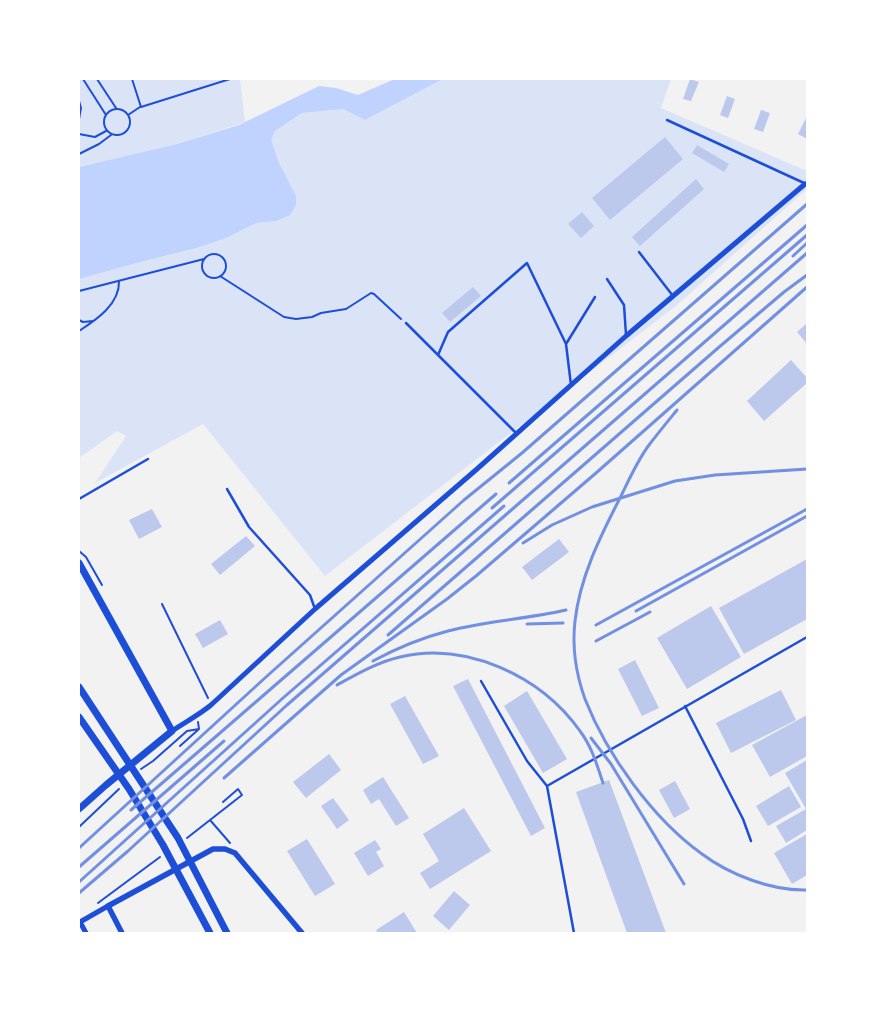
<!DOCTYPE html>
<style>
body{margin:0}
#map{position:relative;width:886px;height:1012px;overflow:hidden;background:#f2f2f2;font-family:"PT Sans Narrow",sans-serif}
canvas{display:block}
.frame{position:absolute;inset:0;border:80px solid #fff;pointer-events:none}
</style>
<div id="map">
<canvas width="886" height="1012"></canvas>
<div class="frame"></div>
</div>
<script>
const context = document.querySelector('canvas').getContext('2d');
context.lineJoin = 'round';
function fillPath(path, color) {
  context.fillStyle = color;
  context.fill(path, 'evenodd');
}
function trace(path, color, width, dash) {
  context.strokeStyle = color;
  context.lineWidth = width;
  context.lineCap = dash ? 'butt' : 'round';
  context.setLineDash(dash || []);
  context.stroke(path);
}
fillPath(new Path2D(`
 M79 79H240L245 122 177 144 79 167Z
 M443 79H671L661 108 807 171V189L677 305 325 576 203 424 95 483 126 436 117 431 79 458V279L148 260 197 248 226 238 256 223 276 221 279 163 270 140 275 131 302 113 343 109 365 120Z`), '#dbe4f7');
fillPath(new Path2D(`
 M395 79H443L365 120 343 109 302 113 275 131 271 140 279 163 296 196V205L290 215 276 221 256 223 226 238 197 248 148 260 79 279V167L177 144 239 125 319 86 336 88 358 95Z`), '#bfd3fe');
fillPath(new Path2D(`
 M690 79 699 82 691 101 683 99Z
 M727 96 735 99 728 118 720 115Z
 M761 110 770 113 763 132 754 129Z
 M807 116V139L798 134Z
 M665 137 683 159 610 220 592 198Z
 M697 145 729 164 724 172 692 153Z
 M696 179 704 189 640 246 632 237Z
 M582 212 594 226 581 238 568 224Z
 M473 287 481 296 450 322 442 313Z
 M807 323V344L797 332Z
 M791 360 807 378V383L764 421 747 401Z
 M152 509 162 527 139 539 129 520Z
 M246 536 255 546 220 575 211 564Z
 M559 539 569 552 532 580 522 567Z
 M807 559V619L744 654 719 608Z
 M711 606 741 657 687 689 657 638Z
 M220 620 228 634 203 648 195 634Z
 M635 660 659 708 642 716 618 669Z
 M468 679 545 828 531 836 453 686Z
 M781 690 796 720 731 753 716 723Z
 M527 691 567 759 543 773 504 706Z
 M405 696 439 756 423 764 390 704Z
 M807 715V756L770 777 752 745Z
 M329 754 341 770 306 798 293 782Z
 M807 760V830L786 843 776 826 806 809 785 773Z
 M383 777 409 818 396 826 379 799 371 804 363 790Z
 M609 780 666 933H627L576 792Z
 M675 781 690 809 674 818 659 790Z
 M789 786 801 807 768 826 756 806Z
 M333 798 349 820 337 829 321 806Z
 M464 808 491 851 430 889 420 873 439 861 423 834Z
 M807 834V875L792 884 774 853Z
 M307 839 335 884 315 896 287 851Z
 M375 840 381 849 376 852 384 866 368 876 354 853Z
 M454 891 470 905 449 930 433 916Z
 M404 912 417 933H378L376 930Z`), '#bdc9ec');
trace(new Path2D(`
 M83 79 106 115
 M97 79 116 108
 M132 79 141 107 230 79
 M79 101 81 108 79 119
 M104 122a13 13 0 1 1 26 0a13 13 0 1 1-26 0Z
 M128 115 140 107
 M79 134 95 137 106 131
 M79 154 99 144 111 135
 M202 266a12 12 0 1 1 24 0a12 12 0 1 1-24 0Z
 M220 276 284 317 296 319 312 317 321 313 346 309 371 293 374 294 401 319
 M79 291 204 259
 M79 320 83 322 93 321
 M79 331C96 320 120 304 119 281
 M79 551 86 557 102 585
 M162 604 208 698
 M180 746 199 729 198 722
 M141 769 153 761 187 731 199 729
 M210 820 230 843
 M79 827 119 789
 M187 838 242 795 238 789 223 802
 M98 903 160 857`), '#1d4ed8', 2);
trace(new Path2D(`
 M667 120 804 183
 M639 252 673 296
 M607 279 624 305 626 335
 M406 323 516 433
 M566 344 595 297
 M438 355 448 332 527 263 566 344 571 385
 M227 489 249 527 310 595 315 609
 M79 499 148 459
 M481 681 527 761 547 786
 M685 706 743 819 751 841
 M574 933 547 786 807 637`), '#1d4ed8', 2.5);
trace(new Path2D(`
 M172 731C185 722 199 715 211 705L315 609 477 469 626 336 805 184
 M86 933 80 922 108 906`), '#1d4ed8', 5);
trace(new Path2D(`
 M122 933 108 906 213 849H225L235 853 302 933`), '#1d4ed8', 5.5);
trace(new Path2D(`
 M79 563 172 731 106 785 79 809
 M79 687 178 838 227 933
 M79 717 129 789 163 845 210 933`), '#1d4ed8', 7);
trace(new Path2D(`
 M793 256 807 243
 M677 410C668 421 658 433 649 445 637 461 629 480 620 498 600 537 580 577 575 621 572 647 576 674 585 699 607 755 653 819 702 854 730 875 772 891 807 890
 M509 483 807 225
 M492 508 807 235
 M523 543 552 525 592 507 675 481 715 475 807 469
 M636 611 807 516
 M527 624 563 623
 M596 625 807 509
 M388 635 718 348 784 292 807 275
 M596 641 650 612
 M373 661C397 648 421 638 448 631 485 621 527 619 566 610
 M337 685C357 674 378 662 400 657 466 641 541 676 580 731 592 747 597 765 603 783
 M591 738 611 764 684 884
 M224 778 341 675 447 599 476 576 596 473 807 287
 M131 810 496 494
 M79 848 266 677 464 500 522 453 807 204
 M79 867 224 741
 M79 882 283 698 504 506
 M79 893 128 851 287 705 807 253`), '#7290e2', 3);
</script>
